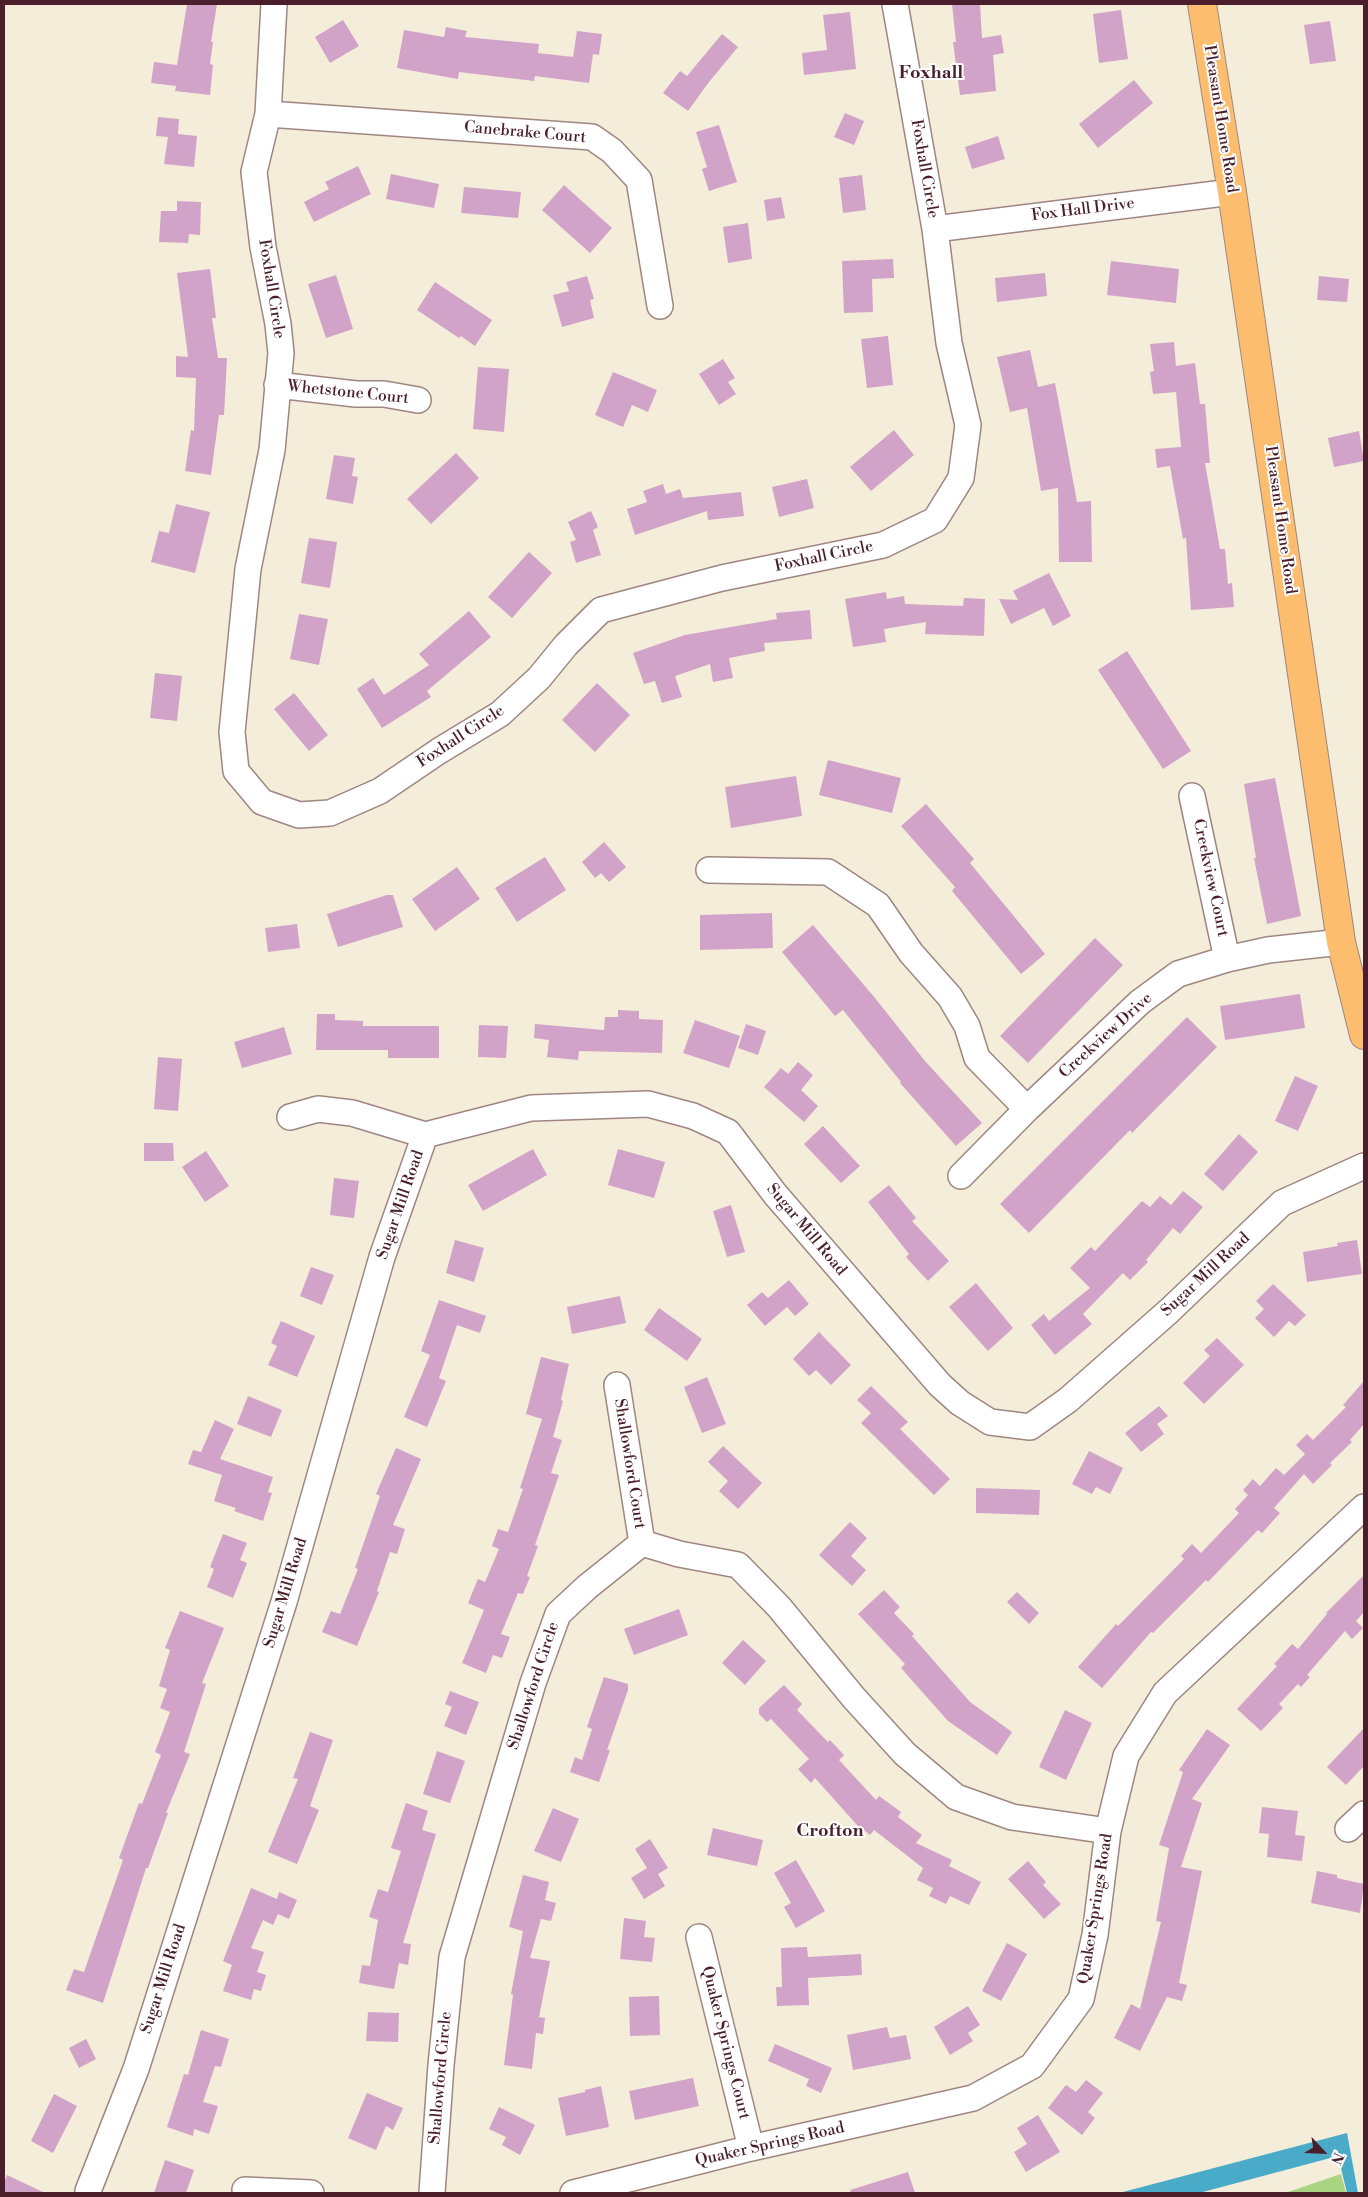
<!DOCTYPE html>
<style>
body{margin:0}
#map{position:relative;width:1368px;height:2197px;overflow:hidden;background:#f4edd9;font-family:"Libre Bodoni",serif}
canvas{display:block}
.frame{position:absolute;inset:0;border:5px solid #4a1f2b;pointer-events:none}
.north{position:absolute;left:1298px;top:2127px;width:50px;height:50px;-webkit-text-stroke:4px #fff;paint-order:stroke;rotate:115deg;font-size:14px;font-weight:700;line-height:20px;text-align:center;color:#4a1f2b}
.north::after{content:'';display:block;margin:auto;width:18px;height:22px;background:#4a1f2b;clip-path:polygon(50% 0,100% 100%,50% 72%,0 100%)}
</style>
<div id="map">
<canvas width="1368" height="2197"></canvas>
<div class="frame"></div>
<div class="north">N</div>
</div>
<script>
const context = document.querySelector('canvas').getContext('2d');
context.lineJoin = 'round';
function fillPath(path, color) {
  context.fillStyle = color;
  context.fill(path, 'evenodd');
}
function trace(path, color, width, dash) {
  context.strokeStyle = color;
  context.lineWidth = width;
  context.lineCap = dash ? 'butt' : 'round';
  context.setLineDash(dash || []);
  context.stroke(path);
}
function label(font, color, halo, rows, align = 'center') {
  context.font = font + ' "Libre Bodoni",serif';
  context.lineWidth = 4;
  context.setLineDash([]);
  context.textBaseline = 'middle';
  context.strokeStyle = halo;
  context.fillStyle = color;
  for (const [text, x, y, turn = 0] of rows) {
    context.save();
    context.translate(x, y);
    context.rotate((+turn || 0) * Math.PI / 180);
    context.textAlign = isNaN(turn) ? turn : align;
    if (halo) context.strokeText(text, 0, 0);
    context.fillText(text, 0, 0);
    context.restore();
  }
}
fillPath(new Path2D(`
 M1341 2174 1346 2193H1285Z`), '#a9d582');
fillPath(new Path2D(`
 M1347 2133 1358 2193H1347L1338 2156 1199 2193H1119Z`), '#4aabc9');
fillPath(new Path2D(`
 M187 4H217L211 42H213L210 64 213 65 210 95 175 91 176 86 151 83 154 62 177 65Z
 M952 4H980L982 38 1001 35 1004 53 993 55 996 91 960 95 953 42H956Z
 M1121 10 1128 59 1099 63 1093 14Z
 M850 12 856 69 804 75 802 53 827 50 823 15Z
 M343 20 359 46 330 63 315 37Z
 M1330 21 1336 61 1310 64 1304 25Z
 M446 27 467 31 465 37 539 44 538 53 573 57 577 31 602 34 599 55 593 54 589 83 535 76 534 81 459 72 458 79 397 68 404 30 444 37Z
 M722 34 738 47 709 82 688 111 663 93 680 71 687 76Z
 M1134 80 1153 103 1098 148 1079 124Z
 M845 113 864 121 854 145 834 137Z
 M158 117 179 119 178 134 197 136 194 167 164 164 168 137 156 136Z
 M719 125 737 182 709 191 702 169 707 167 696 132Z
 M998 136 1005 159 972 169 965 147Z
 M358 166 371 194 314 222 304 202 329 189 325 182Z
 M391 174 439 184 434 208 386 199Z
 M862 175 866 210 843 213 839 178Z
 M564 185 612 228 590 253 542 210Z
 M464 187 521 192 518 218 461 213Z
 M781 197 785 218 767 221 764 200Z
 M177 201 201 202 200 235 189 234 188 243 159 242 161 211H177Z
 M748 223 752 259 728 263 723 227Z
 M893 259 894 278 872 279 873 312 844 313 842 261Z
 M1111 261 1179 269 1176 303 1107 295Z
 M210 269 216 318H212L218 358H227L224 415H219L211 475 185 471 191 430 194 431 196 378 176 377V356L188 357 177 273Z
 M1045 273 1047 296 997 302 995 278Z
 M336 275 353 329 326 338 308 284Z
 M587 276 594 299 590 300 594 318 562 327 553 295 569 291 566 282Z
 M1319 276 1349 279 1347 302 1317 300Z
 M435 282 492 320 475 346 461 336 459 338 417 310Z
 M888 336 893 385 867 388 861 339Z
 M1174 342 1176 366 1195 363 1200 404H1205L1210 463H1205L1220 549H1225L1228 584 1232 583 1234 607 1191 610 1186 538 1183 539 1170 466 1157 468 1155 449 1181 447 1176 392 1153 394 1150 372 1154 371 1150 344Z
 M1030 350 1038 387 1055 383 1077 502 1091 501 1092 562H1059L1058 488 1041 491 1027 408 1010 412 997 357Z
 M723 359 735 378 728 382 736 394 719 405 699 374Z
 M478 367 509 369 504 432 473 429Z
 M613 372 657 390 648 412 632 405 623 427 595 415Z
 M894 430 914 455 871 491 850 467Z
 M1359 431 1364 461 1334 467 1328 438Z
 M456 453 479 478 431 524 407 499Z
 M334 455 355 458 352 476 358 477 353 504 326 499Z
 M807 479 814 508 779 517 772 487Z
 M663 484 666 494 680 489 683 498 741 492 744 516 708 520 707 511 635 535 627 509 647 502 643 491Z
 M176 504 210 512 195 573 151 562 159 531 169 533Z
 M591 511 598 527 593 530 601 555 576 563 570 542 576 540 568 522Z
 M309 538 337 542 330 588 301 583Z
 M529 552 552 573 512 618 488 597Z
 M1049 573 1071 616 1053 626 1044 608 1011 624 999 599 1018 600 1013 591Z
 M886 592 887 599 904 596 905 604 963 606 964 598 985 599 984 636 925 634 926 622 884 629 886 642 853 647 845 599Z
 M810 610 812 639 764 643 765 651 729 658 733 678 713 682 710 664 675 676 682 697 662 703 655 681 644 684 633 653 685 635 777 619 776 613Z
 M469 611 491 637 427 691 431 697 382 728 357 689 373 678 384 695 429 665 419 654Z
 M299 614 328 619 319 665 290 659Z
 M1127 651 1191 751 1163 769 1098 670Z
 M155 673 182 676 177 721 150 718Z
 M597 683 630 715 595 752 562 720Z
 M294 693 328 735 309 751 274 709Z
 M828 760 901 778 892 813 819 795Z
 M796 776 802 816 731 828 725 787Z
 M1275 778 1301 916 1267 924 1254 858H1256L1244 784Z
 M926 804 974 859 970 863 1045 954 1021 974 952 891 955 887 901 826Z
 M604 842 626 867 609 882 601 873 595 878 582 862Z
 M545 857 566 890 517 922 495 888Z
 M457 867 480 899 435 931 412 899Z
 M387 895H393L403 927 338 947 327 914Z
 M772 913 773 948 700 950V915Z
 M297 924 300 948 268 952 265 928Z
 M813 925 875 998 925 1061 982 1123 956 1146 900 1083 901 1082 843 1010 835 1016 782 952Z
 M1095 938 1123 965 1028 1063 1000 1036Z
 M1300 994 1305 1028 1225 1040 1220 1006Z
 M618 1010 639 1011V1019L663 1020 662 1053 579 1051 578 1060 547 1057 549 1040 534 1038 535 1024 604 1030 605 1017H618Z
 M317 1014H335V1020L363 1021V1026H439V1058H388V1050H316Z
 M1187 1017 1217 1047 1132 1133 1130 1130 1029 1233 1000 1204Z
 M695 1020 740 1036 729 1068 683 1053Z
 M746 1024 766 1031 758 1055 738 1048Z
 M479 1025 508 1026 506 1058 478 1057Z
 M284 1027 292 1054 242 1068 234 1042Z
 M158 1057 182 1059 178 1111 154 1109Z
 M798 1062 813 1075 801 1090 818 1106 804 1122 764 1087 781 1068 788 1074Z
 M1295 1076 1318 1086 1298 1131 1275 1121Z
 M823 1126 860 1166 841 1183 804 1144Z
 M1239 1134 1258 1152 1223 1191 1204 1174Z
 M144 1143H173L174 1161H144Z
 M533 1149 547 1175 483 1211 468 1185Z
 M618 1149 665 1162 654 1198 608 1185Z
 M206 1151 229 1186 205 1202 182 1167Z
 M334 1178 359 1181 354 1218 330 1215Z
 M889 1185 916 1218 912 1221 949 1261 928 1281 906 1257 909 1254 868 1202Z
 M1183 1191 1203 1207 1180 1234 1173 1228 1146 1260 1148 1262 1130 1280 1123 1273 1083 1314 1092 1324 1055 1355 1031 1325 1044 1314 1049 1321 1090 1288 1070 1268 1091 1247 1095 1251 1142 1201 1150 1207 1160 1196 1171 1205Z
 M731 1205 745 1252 727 1257 713 1211Z
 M455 1240 484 1248 474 1282 446 1273Z
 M1357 1240 1362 1274 1307 1282 1303 1252 1338 1246 1337 1243Z
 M311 1267 334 1275 322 1305 300 1296Z
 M789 1280 809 1304 795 1316 787 1307 765 1326 747 1305 762 1292 768 1298Z
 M976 1283 1013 1328 988 1351 949 1307Z
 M1273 1284 1306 1315 1295 1326 1289 1321 1274 1337 1255 1318 1264 1309 1256 1301Z
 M620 1296 626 1323 572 1334 567 1307Z
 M439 1300 486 1316 480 1333 457 1325 439 1378 446 1381 427 1427 404 1417 430 1355 421 1351Z
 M659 1308 702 1339 687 1361 644 1330Z
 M281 1321 315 1336 297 1377 268 1365 277 1346 271 1343Z
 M819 1332 851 1365 831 1385 816 1370 809 1376 793 1359Z
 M1217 1338 1244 1365 1204 1404 1183 1383 1210 1356 1204 1350Z
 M541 1357 569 1364 561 1400 563 1401 553 1437 562 1440 551 1473 559 1475 535 1545 538 1546 527 1576 530 1577 523 1594 518 1593 501 1634 510 1637 502 1658 493 1655 486 1673 462 1663 484 1610 468 1603 478 1579 485 1582 499 1549 492 1546 498 1529 508 1532 523 1489 520 1488 542 1419 526 1414Z
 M707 1377 726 1424 702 1433 684 1387Z
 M1364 1381V1424L1350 1440 1352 1442 1330 1463 1332 1465 1313 1484 1304 1474 1274 1508 1280 1513 1262 1533 1258 1530 1208 1582 1206 1580 1153 1633 1151 1632 1102 1688 1078 1667 1116 1624 1118 1626 1184 1559 1181 1556 1192 1544 1201 1553 1239 1513 1235 1509 1248 1495 1243 1490 1253 1479 1260 1486 1276 1468 1284 1475 1305 1454 1296 1445 1307 1434 1313 1440 1346 1407 1343 1405Z
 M871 1386 908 1422 900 1429 950 1479 934 1495 861 1423 871 1413 857 1400Z
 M248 1396 282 1410 271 1437 237 1424Z
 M1159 1406 1168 1416 1157 1424 1164 1434 1141 1452 1125 1433Z
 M215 1420 234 1429 220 1459 273 1477 268 1492 272 1493 263 1521 234 1511 236 1508 214 1501 222 1475 188 1464 193 1450 201 1452Z
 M723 1446 762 1483 738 1509 719 1491 728 1481 708 1462Z
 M396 1448 421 1459 393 1525 405 1529 397 1554 390 1552 377 1591 379 1592 357 1646 322 1632 331 1611 340 1614 358 1569 355 1568 380 1496 376 1494Z
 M1089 1451 1123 1468 1110 1494 1096 1487 1092 1494 1072 1484Z
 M976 1488 1040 1490 1039 1515 976 1513Z
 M850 1522 867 1538 851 1556 866 1570 852 1586 819 1555Z
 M223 1534 247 1543 240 1560 247 1563 233 1598 207 1587 214 1569 210 1567Z
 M1364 1575V1612L1356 1621 1363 1628 1352 1639 1345 1631 1307 1675 1310 1677 1301 1687 1298 1684 1279 1704 1283 1708 1261 1731 1237 1709 1277 1666 1274 1664 1292 1644 1298 1649 1327 1614 1326 1613Z
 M884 1590 900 1607 894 1613 914 1634 912 1636 970 1702 1012 1732 997 1755 948 1721 901 1668 905 1664 858 1614Z
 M1017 1592 1039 1613 1029 1624 1007 1602Z
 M679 1609 688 1635 634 1655 624 1629Z
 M180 1611 224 1628 202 1683 206 1684 184 1752 190 1754 166 1813H168L148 1868H146L103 2003 66 1990 74 1969 84 1972 123 1860 119 1858 139 1803 142 1804 161 1755 155 1752 170 1712 160 1708 167 1689 159 1686 170 1650 165 1648Z
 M743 1640 766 1661 745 1685 722 1663Z
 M604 1677 628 1684V1690L607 1750H610L599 1782 570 1772 575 1757 582 1760 592 1729 587 1727Z
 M784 1685 802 1704 797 1710 828 1742 830 1740 844 1755 839 1760 876 1800 879 1796 901 1812 898 1817 922 1835 916 1843 952 1860 949 1866 981 1882 969 1905 950 1896 946 1904 929 1896 933 1888 917 1880 923 1868 874 1830 870 1835 857 1825 815 1778 811 1783 798 1769 809 1759 771 1719 767 1722 759 1714V1708Z
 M450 1691 479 1702 466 1735 444 1726 452 1707 445 1704Z
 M1065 1710 1092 1723 1066 1780 1039 1767Z
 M1364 1728V1766L1346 1785 1327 1767Z
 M1207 1729 1230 1745 1192 1799 1202 1803 1181 1867 1202 1871 1179 1983 1187 1985 1182 2001 1167 1997 1140 2051 1114 2038 1131 2004 1140 2009 1161 1922 1156 1921 1169 1848 1159 1845 1183 1772 1179 1770Z
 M310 1732 333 1740 310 1806 319 1810 297 1864 268 1852 298 1779 293 1778Z
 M437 1751 465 1761 450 1803 423 1794Z
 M406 1803 428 1811 422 1830 436 1834 403 1943 411 1944 408 1965 399 1963 394 1989 359 1983 362 1965 370 1966 378 1920 369 1917 378 1889 388 1892 401 1851 391 1848Z
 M1262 1807 1298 1811 1295 1835 1305 1836 1302 1861 1267 1857 1269 1834 1259 1833Z
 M553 1808 579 1819 561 1862 534 1851Z
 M713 1828 763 1840 757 1866 707 1855Z
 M650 1839 668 1868 658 1874 665 1886 644 1899 631 1878 647 1868 635 1849Z
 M796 1860 825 1911 796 1928 784 1907 791 1903 774 1873Z
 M1028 1861 1046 1882 1043 1885 1061 1904 1044 1919 1008 1879Z
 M1317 1871 1337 1875V1878L1364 1884 1360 1913 1311 1903Z
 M523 1875 549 1882 545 1900 556 1903 551 1921 541 1919 530 1958 550 1961 539 2017 545 2018 543 2034 536 2033 532 2069 504 2065 513 1995 511 1994 523 1931 509 1927Z
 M251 1888 277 1899 279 1892 297 1900 289 1919 278 1914 273 1925 263 1920 251 1948 264 1952 257 1972 266 1975 261 1991 254 1989 251 2000 223 1991 232 1965 223 1961Z
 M624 1918 646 1921 644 1937 655 1938 652 1962 620 1959Z
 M1007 1943 1027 1954 1001 2001 982 1991Z
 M807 1947 808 1957 861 1954 862 1975 808 1978 809 2005 777 2006 776 1987H782L781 1948Z
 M659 1996 660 2035 630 2036 629 1997Z
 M968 2006 980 2025 968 2033 973 2041 950 2055 934 2027Z
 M368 2012 399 2013 398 2042 366 2041Z
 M887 2027 890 2038 906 2035 911 2059 853 2070 847 2035Z
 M201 2030 229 2039 221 2067 215 2066 203 2102 218 2106 209 2134 194 2129 193 2136 167 2127 184 2074 188 2075Z
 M86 2039 96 2059 79 2068 69 2048Z
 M775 2044 832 2068 821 2093 806 2086 809 2079 768 2061Z
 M693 2078 699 2106 635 2120 629 2091Z
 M1086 2080 1103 2093 1088 2112 1095 2118 1082 2135 1048 2108 1066 2085 1076 2092Z
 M601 2086 609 2127 566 2136 558 2098 585 2092V2090Z
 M367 2093 403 2108 393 2130 386 2126 376 2150 348 2138Z
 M54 2094 77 2106 53 2153 31 2141Z
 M499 2107 535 2125 520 2155 502 2145 506 2137 489 2129Z
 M1038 2115 1060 2152 1026 2172 1014 2152 1027 2144 1017 2128Z
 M165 2160 194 2170 186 2193H154Z
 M908 2172 915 2193H851L850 2190Z
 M7 2175 45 2193H4V2183Z`), '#d2a3c8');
const minor = new Path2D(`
 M274 4 268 114 254 172 263 247 278 324 281 353 272 450 248 569 232 732 236 771 262 802 299 815 330 813 380 791 439 751 500 714 539 678 566 645 601 610 722 578 883 545 935 520 961 478 968 425 949 343 935 229 895 4
 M268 114 592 137 612 151 639 180 660 306
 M935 229 1232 192
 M277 385 356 394H384L418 400
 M1192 796 1227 959
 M709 870 828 872 878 905 911 953 950 997 967 1026 977 1058 1027 1109
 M290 1117 318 1109 352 1113 425 1135
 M961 1176 1027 1109 1140 1002 1178 974 1227 959 1268 950 1341 942
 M617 1385 642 1543
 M642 1543 679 1554 738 1565 779 1607 854 1698 905 1754 956 1797 1012 1817 1108 1831
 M1348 1829 1364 1814
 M699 1937 751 2148
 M245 2190 311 2193
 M88 2191 136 2069 284 1602 382 1257 425 1135 531 1108 648 1104 693 1116 728 1132 775 1194 940 1385 960 1403 990 1422 1030 1427 1068 1400 1169 1311 1282 1203 1364 1166
 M432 2193 441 2065 452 1957 533 1683 558 1614 587 1587 642 1543
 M573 2193 751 2148 973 2098 1032 2066 1081 1999 1095 1935 1108 1831 1126 1756 1165 1693 1364 1507`);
const major = new Path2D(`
 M1202 4 1232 192 1341 942 1364 1035`);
trace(minor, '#9f8682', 28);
trace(major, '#9f8682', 30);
trace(minor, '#fff', 25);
trace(major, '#fcbd6f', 28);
label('16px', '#4a1f2b', '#fff', [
 ["Pleasant Home Road",1220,119,81],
 ["Canebrake Court",525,133,5],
 ["Foxhall Circle",924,169,80],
 ["Fox Hall Drive",1083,210,-7],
 ["Foxhall Circle",271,289,81],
 ["Whetstone Court",348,393,6],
 ["Pleasant Home Road",1280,520,82],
 ["Foxhall Circle",824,557,-12],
 ["Foxhall Circle",461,737,-33],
 ["Creekview Court",1210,878,78],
 ["Creekview Drive",1106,1036,-42],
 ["Sugar Mill Road",401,1205,-71],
 ["Sugar Mill Road",806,1230,50],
 ["Sugar Mill Road",1206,1275,-43],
 ["Shallowford Court",629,1464,81],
 ["Sugar Mill Road",286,1593,-73],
 ["Shallowford Circle",534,1686,-72],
 ["Quaker Springs Road",1096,1909,-81],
 ["Sugar Mill Road",164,1979,-72],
 ["Quaker Springs Court",725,2043,76],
 ["Shallowford Circle",441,2078,-85],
 ["Quaker Springs Road",770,2145,-13]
]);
label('bold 18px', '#4a1f2b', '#fff', [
 ["Foxhall",931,74],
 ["Crofton",830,1832]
]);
</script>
